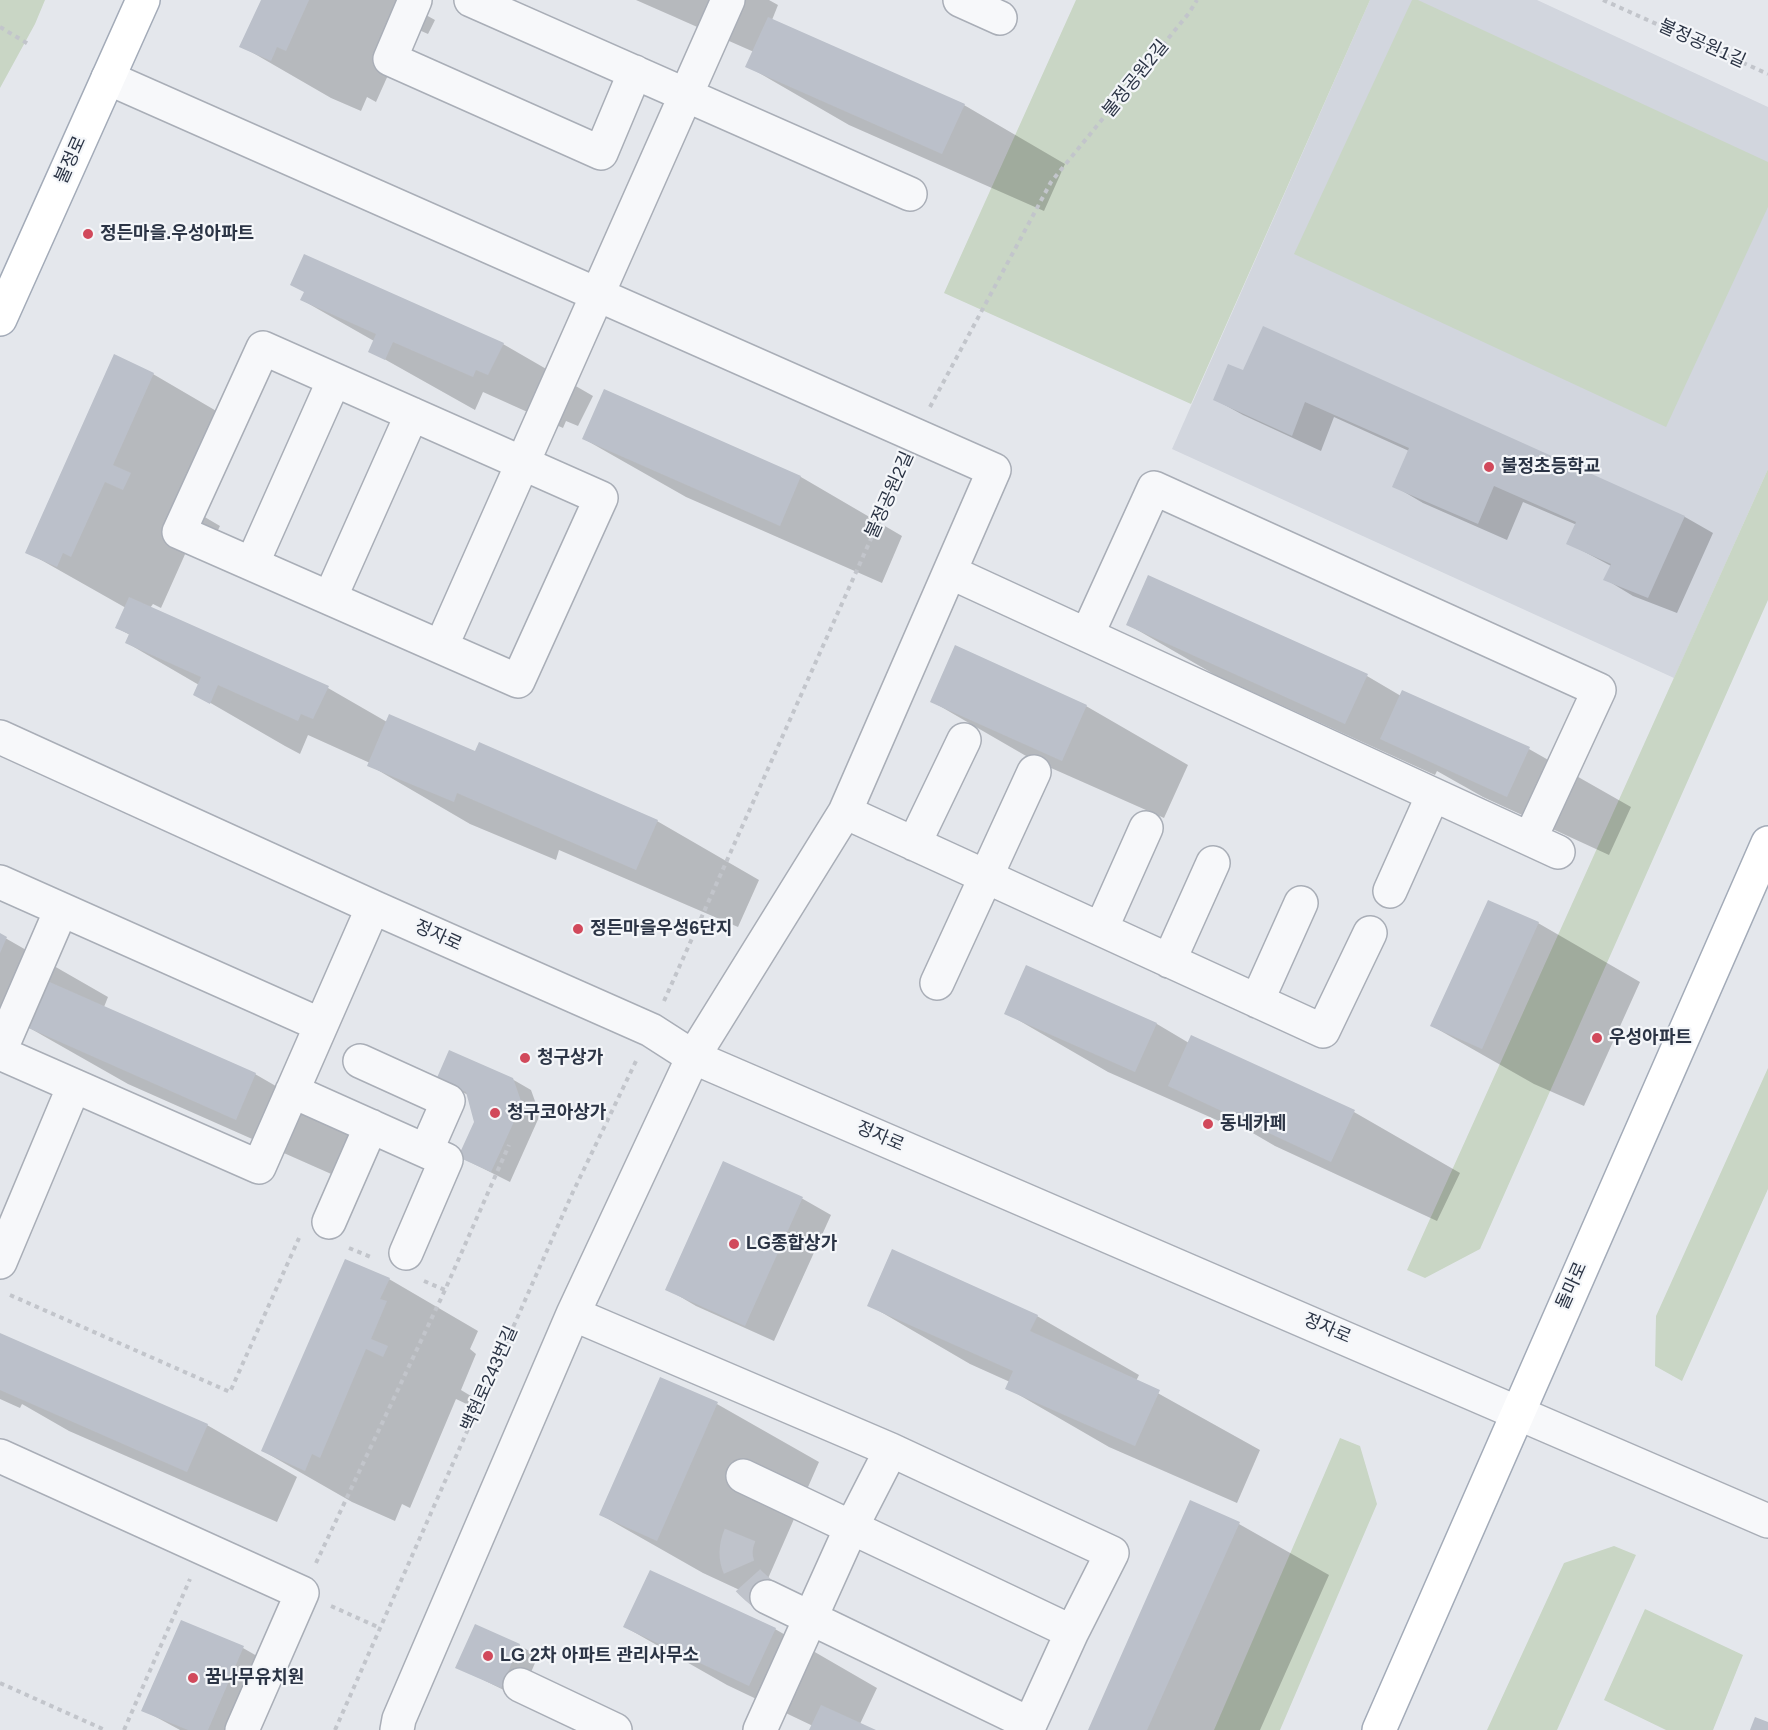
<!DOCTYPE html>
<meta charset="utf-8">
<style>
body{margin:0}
canvas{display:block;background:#e4e7ec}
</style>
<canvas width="1768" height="1730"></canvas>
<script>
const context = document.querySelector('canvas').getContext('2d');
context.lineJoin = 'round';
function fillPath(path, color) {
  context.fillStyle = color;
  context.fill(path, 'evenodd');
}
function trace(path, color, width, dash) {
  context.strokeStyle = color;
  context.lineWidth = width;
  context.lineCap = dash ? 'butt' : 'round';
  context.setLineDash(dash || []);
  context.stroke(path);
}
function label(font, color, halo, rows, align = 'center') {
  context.font = font + ' Arial,"Noto Sans KR",sans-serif';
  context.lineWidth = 4.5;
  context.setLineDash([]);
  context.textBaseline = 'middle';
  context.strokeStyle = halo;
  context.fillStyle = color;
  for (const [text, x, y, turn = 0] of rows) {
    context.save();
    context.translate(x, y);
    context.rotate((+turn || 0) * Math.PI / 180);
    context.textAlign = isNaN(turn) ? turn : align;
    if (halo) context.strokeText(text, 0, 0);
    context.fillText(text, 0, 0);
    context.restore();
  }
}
fillPath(new Path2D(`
 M1370 0H1537L1768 107V469L1674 678 1172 449Z`), '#d2d6de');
fillPath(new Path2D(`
 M0 0H45L35 24 0 88Z
 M1076 0H1370L1191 404 944 293Z
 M1412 0H1418L1768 162V207L1666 427 1294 254Z
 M1768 469V600L1480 1249 1425 1278 1407 1270Z
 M1768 1068V1189L1682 1381 1655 1366 1656 1316Z
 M1340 1438 1360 1446 1377 1504 1280 1730H1214Z
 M1614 1546 1636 1555 1557 1730H1487L1564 1563Z
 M1645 1609 1743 1655 1713 1730H1666L1604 1700Z`), '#c9d6c5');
fillPath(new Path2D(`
 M262 0H421L417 10 435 20 428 34 410 26 376 102 367 97 361 111 331 98 241 46Z
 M636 0H769L778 5 772 20 964 105 1065 164 1044 211 849 125 747 66 754 52Z
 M305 292 503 344 593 396 578 426 566 421 563 428 483 392 475 410 370 351 374 341 302 300Z
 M1263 328 1685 517 1713 533 1677 613 1633 596 1605 579 1611 566 1568 543 1577 525 1523 502 1507 540 1423 503 1394 486 1409 451 1334 417 1321 451 1243 415 1214 399 1244 372Z
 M153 374 242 426 203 516 220 526 213 540 195 532 161 608 153 604 150 608 328 688 387 722 657 821 759 880 738 927 559 850 556 860 470 824 369 765 370 763 308 735 300 754 285 746 195 694 199 685 127 643 130 635 117 628 126 608 27 552Z
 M605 391 801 477 902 536 882 583 686 497 584 439Z
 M1127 624 1367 676 1401 696 1403 692 1529 749 1631 807 1609 855 1483 797 1437 771 1435 775 1217 676Z
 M931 701 1086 706 1188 765 1164 818 1033 760Z
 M1538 923 1640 982 1584 1106 1534 1084 1432 1026Z
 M0 935 108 997 104 1007 255 1074 357 1133 338 1177 128 1084 26 1026 29 1019 0 1006Z
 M1027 967 1157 1024 1189 1043 1192 1037 1354 1112 1460 1173 1437 1221 1275 1146 1239 1125 1237 1129 1108 1072 1006 1013Z
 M438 1079H512L531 1090 540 1115 510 1182 460 1157 476 1122 468 1095Z
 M724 1163 803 1199 831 1215 774 1341 696 1306 667 1289Z
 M389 1279 478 1331 470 1349 476 1354 461 1390 476 1399 473 1407 456 1399 410 1508 402 1504 395 1521 352 1502 263 1451Z
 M869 1305 1037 1316 1139 1375 1136 1381 1260 1450 1237 1503 1109 1447 1007 1388 1010 1382 970 1364Z
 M0 1335 207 1425 297 1477 277 1522 69 1431 22 1404 20 1408 0 1399Z
 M717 1404 819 1462 759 1599 703 1573 601 1515Z
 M1191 1502 1239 1524 1329 1575 1260 1730H1089Z
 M625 1627 775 1629 877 1688 860 1724 873 1730H811L813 1726 727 1685Z
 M519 1645 538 1656 520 1698 457 1667Z
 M243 1648 271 1664 243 1730H180L143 1710Z`), '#0003');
fillPath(new Path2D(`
 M261 0H309L286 51 277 47 271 61 239 47Z
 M768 17 965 104 942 154 745 67Z
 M304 254 504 343 488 375 476 370 473 377 393 342 385 360 368 352 376 334 300 300 304 292 290 285Z
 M1263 326 1685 516 1648 598 1603 580 1611 564 1566 544 1576 522 1494 486 1478 524 1392 487 1409 448 1305 402 1292 436 1213 400 1228 364 1243 370Z
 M114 354 154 373 113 465 131 473 123 490 105 482 71 557 63 553 57 567 25 553Z
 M604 389 801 476 780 526 582 439Z
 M1148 575 1368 674 1345 724 1126 625Z
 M129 597 329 686 313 719 301 714 298 721 218 685 210 704 193 695 201 677 125 643 129 634 115 628Z
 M955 645 1087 705 1062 761 930 702Z
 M1402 690 1530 747 1507 797 1380 739Z
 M389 714 475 751 479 742 658 820 636 870 457 793 454 802 367 766Z
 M1488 900 1539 922 1482 1049 1430 1026Z
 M0 933 7 937 0 953Z
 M1026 965 1157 1023 1135 1072 1004 1014Z
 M45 980 256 1073 236 1120 24 1026Z
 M1191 1035 1355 1110 1331 1162 1168 1086Z
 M449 1050 513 1078 522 1104 491 1172 458 1157 474 1122 466 1092 436 1080Z
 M723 1161 803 1197 745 1326 665 1290Z
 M892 1249 1038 1315 1030 1331 1160 1390 1135 1446 1005 1389 1013 1371 867 1306Z
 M345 1259 390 1278 380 1299 387 1301 371 1339 388 1346 383 1357 366 1349 320 1458 312 1454 305 1471 261 1451Z
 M0 1333 208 1424 187 1472 0 1390Z
 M660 1377 718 1402 657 1541 599 1515Z
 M1190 1500 1240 1522 1147 1730H1088Z
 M650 1570 776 1628 749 1686 623 1627Z
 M181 1620 244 1646 208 1730H188L141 1711Z
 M475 1624 520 1644 501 1688 455 1668Z
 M821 1705 876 1730H809Z
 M1755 1717 1768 1722V1730H1750Z`), '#bbc0ca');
trace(new Path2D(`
 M740 1535C728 1564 745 1580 767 1597`), '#bfc3cb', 33, [33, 16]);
const minor = new Path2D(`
 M415 0 390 59 601 153 635 72
 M471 0 910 194
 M960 0 1000 18
 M108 78 994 470 845 812 693 1057 573 1314 399 1719 397 1730
 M263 348 601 498 518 681 179 532Z
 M252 564 334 380
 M950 572 1558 852
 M330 598 412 414
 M1087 635 1154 488 1599 690 1530 839
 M441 647 728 0
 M0 737 373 907 651 1030 693 1057 1768 1521
 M845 812 1323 1031 1370 933
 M914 844 964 740
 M0 882 321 1025
 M1390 891 1433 795
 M1101 929 1146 828
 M1169 961 1213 863
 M937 983 1034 772
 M1257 1001 1301 903
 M0 1051 61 910
 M0 1053 259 1167 373 907
 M360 1061 448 1101 426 1151
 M292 1091 446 1160 406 1253
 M329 1222 371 1126
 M0 1262 74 1086
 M573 1314 891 1450 1112 1553 1072 1632 743 1476
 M0 1456 302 1593 242 1730
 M767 1597 1030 1724 1072 1632
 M520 1685 615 1730
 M760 1730 851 1528 891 1450`);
const major = new Path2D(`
 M0 319 143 0
 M1379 1730 1768 843`);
trace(minor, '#a9aeb7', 36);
trace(major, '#a3abb8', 36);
trace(new Path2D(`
 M1603 0 1768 74
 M0 27 30 45
 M930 407 1051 182 1189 13 1197 0
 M664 1001 904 465
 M349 1248 373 1258
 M424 1281 445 1290
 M10 1295 230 1392 299 1238
 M316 1563 445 1290 509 1145
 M331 1606 380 1628
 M0 1683 105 1730
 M124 1730 190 1579
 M335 1730 572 1194 637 1059`), '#c2c5cb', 4, [4.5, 4.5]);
trace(minor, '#f7f8fa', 33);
trace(major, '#fff', 33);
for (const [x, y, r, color] of [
 [88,234,6,"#d1495b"],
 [1489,467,6,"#d1495b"],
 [578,929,6,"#d1495b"],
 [1597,1038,6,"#d1495b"],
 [525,1058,6,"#d1495b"],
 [495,1113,6,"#d1495b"],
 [1208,1124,6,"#d1495b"],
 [734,1244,6,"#d1495b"],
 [488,1656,6,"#d1495b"],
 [193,1678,6,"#d1495b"]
]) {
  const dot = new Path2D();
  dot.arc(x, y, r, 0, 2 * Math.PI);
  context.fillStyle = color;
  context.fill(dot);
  trace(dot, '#f4f6f9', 2);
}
label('18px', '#2b3445', '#f4f6f9', [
 ["불정공원1길",1702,44,24],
 ["불정공원2길",1136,79,-51],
 ["불정로",71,160,-66],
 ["불정공원2길",890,495,-66],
 ["정자로",438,936,24],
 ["정자로",880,1137,23],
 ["돌마로",1572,1286,-66],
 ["정자로",1327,1329,23],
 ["백현로243번길",490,1379,-66]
]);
label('bold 18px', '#2b3445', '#f4f6f9', [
 ["정든마을.우성아파트",100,234],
 ["불정초등학교",1501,467],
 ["정든마을우성6단지",590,929],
 ["우성아파트",1609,1038],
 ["청구상가",537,1058],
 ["청구코아상가",507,1113],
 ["동네카페",1220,1124],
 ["LG종합상가",746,1244],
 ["LG 2차 아파트 관리사무소",500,1656],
 ["꿈나무유치원",205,1678]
], 'left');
</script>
